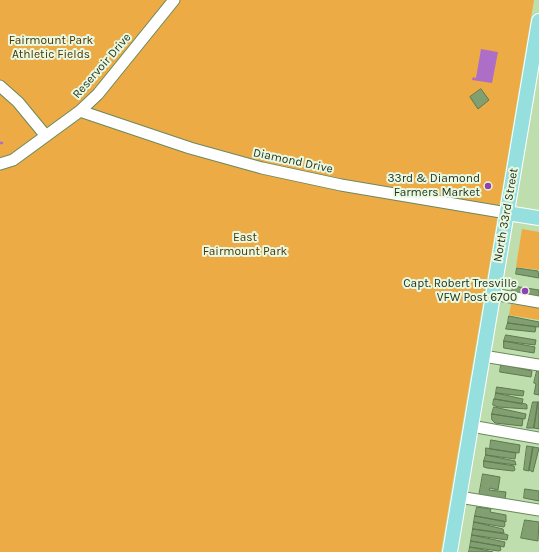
<!DOCTYPE html>
<style>
body{margin:0}
canvas{display:block;background:#bedead}
</style>
<canvas width="539" height="552"></canvas>
<script>
const context = document.querySelector('canvas').getContext('2d');
context.lineJoin = 'round';
function fillPath(path, color) {
  context.fillStyle = color;
  context.fill(path, 'evenodd');
}
function trace(path, color, width, dash) {
  context.strokeStyle = color;
  context.lineWidth = width;
  context.lineCap = dash ? 'butt' : 'round';
  context.setLineDash(dash || []);
  context.stroke(path);
}
function label(font, color, halo, rows, align = 'center') {
  context.font = font + ' Karla,sans-serif';
  context.lineWidth = 4;
  context.setLineDash([]);
  context.textBaseline = 'middle';
  context.strokeStyle = halo;
  context.fillStyle = color;
  for (const [text, x, y, turn = 0] of rows) {
    context.save();
    context.translate(x, y);
    context.rotate((+turn || 0) * Math.PI / 180);
    context.textAlign = isNaN(turn) ? turn : align;
    if (halo) context.strokeText(text, 0, 0);
    context.fillText(text, 0, 0);
    context.restore();
  }
}
fillPath(new Path2D(`
 M0 0H534L441 552H0Z
 M522 229 539 232V270L516 267Z
 M511 304 539 308V320L509 315Z`), '#edab46');
fillPath(new Path2D(`
 M481 49 498 52 492 83 472 80 473 77 476 78Z`), '#ac6ec7');
trace(new Path2D(`
 M0 143H2`), '#ac6ec7', 2.5);
const building = new Path2D(`
 M481 89 489 100 478 109 470 97Z
 M517 268 538 271 539 278 516 274Z
 M513 286 539 290V297L512 292Z
 M509 316 539 322V327L508 323Z
 M508 323 536 327 535 332 506 329Z
 M506 335 536 340 535 345 504 341Z
 M504 341 535 347 534 353 504 348Z
 M501 365H505L532 371 531 377 500 372Z
 M537 371H539V395L534 394 536 384 534 383Z
 M497 387 524 391 523 396 496 393Z
 M496 393 523 399 522 404 495 399Z
 M494 399 526 404 527 405V409L498 407 493 405Z
 M533 402H538L534 428H527Z
 M538 402H539V429L534 428Z
 M494 407 526 414 525 419 492 414Z
 M492 414 523 419 522 426 495 423 492 420Z
 M491 440 520 445 519 453 490 449Z
 M527 446 533 447 529 471 524 470Z
 M533 447 539 448 533 472 529 470Z
 M486 448 516 453 515 459 486 455Z
 M486 455 515 461 516 465 484 461Z
 M484 461 514 466 515 470 513 471 487 468 484 467Z
 M483 474 500 477 498 490 490 488 489 490 506 492 505 499 479 496Z
 M525 489 539 491V501L524 498Z
 M477 507 491 509 490 512 506 515V522L475 516Z
 M475 516 504 521 505 525 504 527 474 522Z
 M525 520 539 522 538 541 521 538Z
 M474 522 503 529 504 533 473 529Z
 M473 529 505 534 508 535 507 540 472 535Z
 M472 535 505 542 504 547 471 541Z
 M471 541 500 546 501 550 499 551 470 547Z
 M470 547 484 550 493 552H469Z`);
fillPath(building, '#819f71');
trace(building, '#5d7a4e', 1);
const minor = new Path2D(`
 M0 86 18 102 46 136
 M80 111 190 148 262 168 341 185 507 213
 M0 164 13 160 80 111 98 94 174 0
 M493 294 539 302
 M483 356 539 365
 M471 426 539 438
 M459 497 539 510`);
const major = new Path2D(`
 M507 213 539 218
 M450 552 539 21`);
trace(minor, '#6c895c', 13);
trace(major, '#fff', 16);
trace(minor, '#fff', 11);
trace(major, '#96dfdf', 14);
for (const [x, y, r, color] of [
 [488,186,4,"#9040b0"],
 [525,291,4,"#9040b0"]
]) {
  const dot = new Path2D();
  dot.arc(x, y, r, 0, 2 * Math.PI);
  context.fillStyle = color;
  context.fill(dot);
  trace(dot, '#e9f9e1', 1.5);
}
label('12px', '#4d3304', '#e9f9e1', [
 ["Fairmount Park",51,41],
 ["Athletic Fields",51,55],
 ["East",245,238],
 ["Fairmount Park",245,252]
]);
label('12px', '#273321', '#e9f9e1', [
 ["Reservoir Drive",102,66,-49],
 ["Diamond Drive",293,161,12],
 ["North 33rd Street",506,215,-80]
]);
label('12px', '#273321', '#e9f9e1', [
 ["33rd & Diamond",480,179],
 ["Farmers Market",480,193],
 ["Capt. Robert Tresville",517,284],
 ["VFW Post 6700",517,298]
], 'right');
</script>
